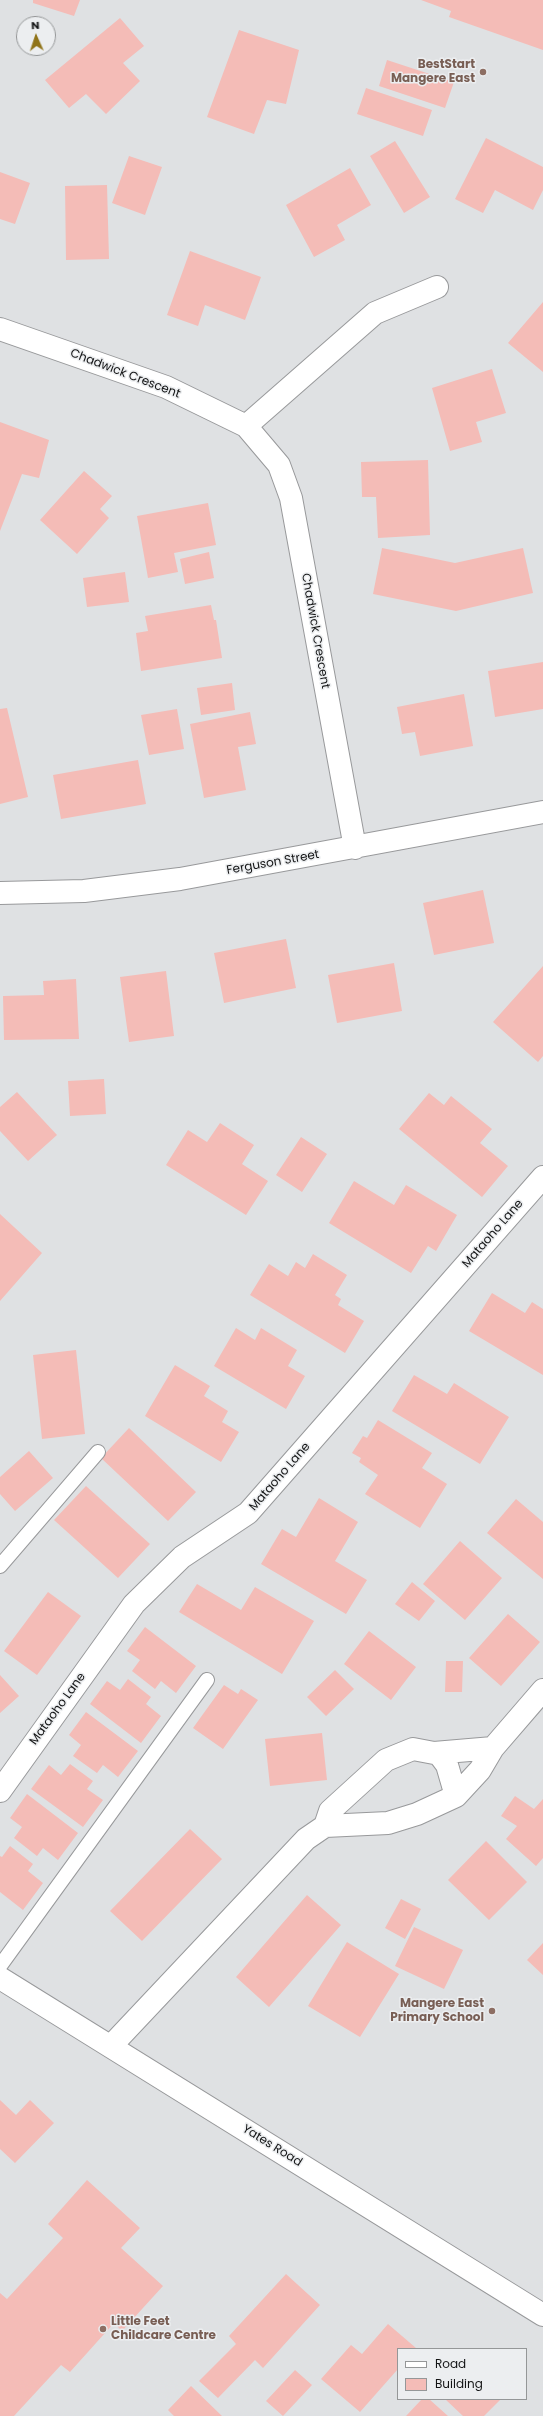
<!DOCTYPE html>
<style>
body{margin:0}
#map{position:relative;width:543px;height:2416px;overflow:hidden;background:#dfe1e3;font-family:Poppins,sans-serif}
canvas{display:block}
.legend{position:absolute;left:397px;top:2348px;width:130px;height:52px;box-sizing:border-box;background:#eceef0;border:1px solid #959798;margin:0;padding:5px 7px;list-style:none;font-size:12px;color:#131415}
.legend li{display:flex;align-items:center;gap:8px;height:20px}
.legend b{width:20px;border:1px solid #959798}
.north{position:absolute;left:16px;top:16px;width:40px;height:40px;box-sizing:border-box;background:#eceef0;border:1px solid #959798;border-radius:50%;rotate:357deg;font-size:11px;font-weight:700;line-height:16px;text-align:center;color:#131415}
.north::after{content:'';display:block;margin:auto;width:14px;height:18px;background:#907419;clip-path:polygon(50% 0,100% 100%,50% 72%,0 100%)}
</style>
<div id="map">
<canvas width="543" height="2416"></canvas>
<ul class="legend">
<li><b style="height:5px;background:#fff"></b>Road</li>
<li><b style="height:11px;background:#f4bcb7"></b>Building</li>
</ul>
<div class="north">N</div>
</div>
<script>
const context = document.querySelector('canvas').getContext('2d');
context.lineJoin = 'round';
function fillPath(path, color) {
  context.fillStyle = color;
  context.fill(path, 'evenodd');
}
function trace(path, color, width, dash) {
  context.strokeStyle = color;
  context.lineWidth = width;
  context.lineCap = dash ? 'butt' : 'round';
  context.setLineDash(dash || []);
  context.stroke(path);
}
function label(font, color, halo, rows, align = 'center') {
  context.font = font + ' Poppins,sans-serif';
  context.lineWidth = 3;
  context.setLineDash([]);
  context.textBaseline = 'middle';
  context.strokeStyle = halo;
  context.fillStyle = color;
  for (const [text, x, y, turn = 0] of rows) {
    context.save();
    context.translate(x, y);
    context.rotate((+turn || 0) * Math.PI / 180);
    context.textAlign = isNaN(turn) ? turn : align;
    if (halo) context.strokeText(text, 0, 0);
    context.fillText(text, 0, 0);
    context.restore();
  }
}
fillPath(new Path2D(`
 M33 0H80L74 16 33 3Z
 M421 0H543V50L449 17 451 11Z
 M120 18 144 46 123 63 140 81 106 114 86 94 69 108 45 80Z
 M239 30 299 50 286 104 267 100 254 134 207 117Z
 M387 60 454 82 445 108 379 86Z
 M366 88 432 110 423 136 357 114Z
 M486 138 543 167V190L533 210 495 190 483 213 455 199Z
 M395 141 430 197 404 213 370 156Z
 M129 156 162 167 145 215 112 203Z
 M350 168 371 205 337 225 345 240 314 257 286 205Z
 M0 172 30 183 15 224 0 219Z
 M107 185 109 259 66 260 65 186Z
 M190 251 261 277 245 320 205 305 198 326 167 315Z
 M543 302V372L508 343Z
 M492 369 506 413 476 422 482 442 450 451 432 388Z
 M0 422 49 440 39 478 22 474 0 531Z
 M428 460 430 535 378 538 376 497H362L361 462Z
 M84 471 112 496 100 509 109 518 77 554 40 520Z
 M208 503 216 545 174 553 178 572 148 578 137 516Z
 M382 548 455 563 523 548 533 593 456 611 373 594Z
 M209 552 214 578 185 584 180 559Z
 M125 572 129 602 87 607 83 578Z
 M211 605 214 620H216L222 658 141 671 136 633 148 631 145 616Z
 M543 662V709L495 717 488 671Z
 M232 683 235 710 201 715 197 688Z
 M464 694 473 746 420 756 415 732 402 734 397 707Z
 M7 708 28 797 0 804V709Z
 M177 709 184 749 149 755 141 715Z
 M250 712 256 744 238 747 246 790 204 798 190 724Z
 M138 760 146 804 61 819 53 775Z
 M483 890 494 943 434 955 423 903Z
 M286 939 296 988 224 1003 214 953Z
 M394 963 402 1011 337 1023 328 975Z
 M543 966V1056L538 1062 493 1022Z
 M166 971 174 1036 129 1042 120 977Z
 M76 979 79 1039 4 1040 3 996 44 995 43 981Z
 M104 1079 106 1114 70 1116 68 1081Z
 M17 1092 57 1135 28 1161 0 1131V1107Z
 M429 1093 444 1105 451 1096 492 1129 480 1143 508 1166 482 1197 399 1129Z
 M220 1123 254 1145 242 1164 268 1181 246 1215 166 1165 188 1130 207 1142Z
 M301 1137 327 1154 302 1192 276 1175Z
 M354 1181 394 1205 406 1185 457 1215 436 1251 428 1246 411 1273 329 1223Z
 M0 1214 42 1253 0 1301Z
 M313 1254 347 1275 335 1295 341 1299 338 1305 364 1321 345 1353 250 1295 269 1264 288 1276 296 1262 305 1268Z
 M492 1293 525 1313 532 1302 543 1309V1375L469 1331Z
 M236 1328 255 1340 261 1328 297 1350 288 1366 305 1376 286 1409 214 1366Z
 M76 1350 85 1434 42 1439 33 1355Z
 M175 1365 210 1386 204 1396 228 1411 222 1422 239 1432 221 1462 145 1416Z
 M414 1375 447 1394 454 1383 509 1417 480 1464 392 1411Z
 M378 1420 432 1453 422 1468 447 1484 420 1528 365 1494 378 1475 359 1462 361 1458 352 1453 363 1436 367 1438Z
 M129 1428 196 1492 168 1521 101 1458Z
 M29 1451 53 1478 15 1511 0 1494V1477Z
 M86 1486 150 1544 118 1578 54 1520Z
 M319 1498 358 1522 335 1561 367 1580 346 1614 261 1564 282 1529 296 1537Z
 M516 1499 543 1522V1579L487 1533Z
 M460 1541 502 1578 465 1620 423 1584Z
 M412 1582 435 1601 419 1621 395 1604Z
 M197 1584 241 1610 255 1587 314 1621 282 1674 179 1612Z
 M48 1592 81 1616 37 1675 4 1651Z
 M508 1614 540 1642 501 1686 469 1658Z
 M145 1627 196 1666 176 1693 161 1681 155 1689 132 1671 140 1660 127 1651Z
 M369 1631 416 1667 391 1700 344 1664Z
 M446 1661H463L462 1692H445Z
 M335 1670 354 1689 326 1716 307 1697Z
 M0 1675 19 1696 0 1713Z
 M128 1679 151 1697 146 1704 161 1716 141 1743 90 1704 107 1681 120 1690Z
 M224 1685 238 1694 241 1689 258 1700 223 1749 193 1728Z
 M86 1712 138 1751 118 1777 103 1765 97 1773 73 1756 81 1745 69 1735Z
 M322 1733 327 1780 270 1786 265 1739Z
 M70 1764 93 1781 87 1789 103 1800 83 1827 31 1789 49 1765 61 1775Z
 M27 1794 78 1833 58 1860 43 1848 37 1856 14 1838 22 1827 10 1818Z
 M515 1796 534 1809 543 1799V1858L536 1866 506 1839 517 1826 501 1816Z
 M190 1829 222 1859 142 1941 110 1911Z
 M486 1841 527 1882 489 1920 448 1880Z
 M10 1846 33 1864 28 1871 43 1883 23 1910 0 1892V1856L2 1857Z
 M307 1895 341 1925 269 2007 236 1977Z
 M401 1899 421 1909 405 1939 385 1928Z
 M414 1927 463 1950 444 1989 395 1966Z
 M347 1942 399 1974 360 2037 308 2006Z
 M543 1943V1975L527 1960Z
 M0 2100 16 2115 30 2100 54 2123 15 2163 0 2149Z
 M87 2180 140 2228 121 2248 163 2286 122 2331 114 2323 70 2372 61 2365 14 2416H0V2293L7 2299 63 2238 48 2224Z
 M286 2274 320 2305 263 2368 255 2360 218 2398 199 2381 236 2344 229 2336Z
 M388 2324 416 2348 398 2349V2369L360 2412 321 2379 351 2345 362 2354Z
 M295 2370 312 2385 283 2416 266 2401Z
 M191 2386 222 2416H174L168 2410Z
 M422 2399H429L448 2416H406Z
 M445 2399H499L500 2400 484 2416H463Z`), '#f4bcb7');
const service = new Path2D(`
 M0 1566 98 1452
 M0 1966 207 1680`);
const minor = new Path2D(`
 M0 329 166 387 246 426 279 465 291 498 355 848
 M246 426 375 313 437 287
 M0 893 84 891 180 879 543 812
 M438 1753 447 1765 456 1796
 M0 1791 134 1604 182 1557 248 1513 543 1177
 M325 1826 388 1823 417 1814 456 1796 480 1770 493 1748 543 1690
 M111 2046 306 1839 325 1826 330 1811 386 1760 413 1749 434 1753 493 1748`);
const tertiary = new Path2D(`
 M0 1978 543 2315`);
trace(service, '#98999b', 16);
trace(minor, '#98999b', 24);
trace(tertiary, '#98999b', 24);
trace(service, '#fff', 14);
trace(minor, '#fff', 22);
trace(tertiary, '#fff', 22);
for (const [x, y, r, color] of [
 [483,72,4,"#8d6e63"],
 [492,2011,4,"#8d6e63"],
 [103,2329,4,"#8d6e63"]
]) {
  const dot = new Path2D();
  dot.arc(x, y, r, 0, 2 * Math.PI);
  context.fillStyle = color;
  context.fill(dot);
  trace(dot, '#eceef0', 1.5);
}
label('bold 12px', '#785e54', '#eceef0', [
 ["BestStart",475,65],
 ["Mangere East",475,79],
 ["Mangere East",484,2004],
 ["Primary School",484,2018],
 ["Little Feet",111,2322,"left"],
 ["Childcare Centre",111,2336,"left"]
], 'right');
label('12px', '#131415', '#eceef0', [
 ["Chadwick Crescent",125,374,21],
 ["Chadwick Crescent",315,631,80],
 ["Ferguson Street",273,863,-10],
 ["Mataoho Lane",493,1234,-49],
 ["Mataoho Lane",280,1477,-49],
 ["Mataoho Lane",58,1709,-54],
 ["Yates Road",272,2146,32]
]);
</script>
